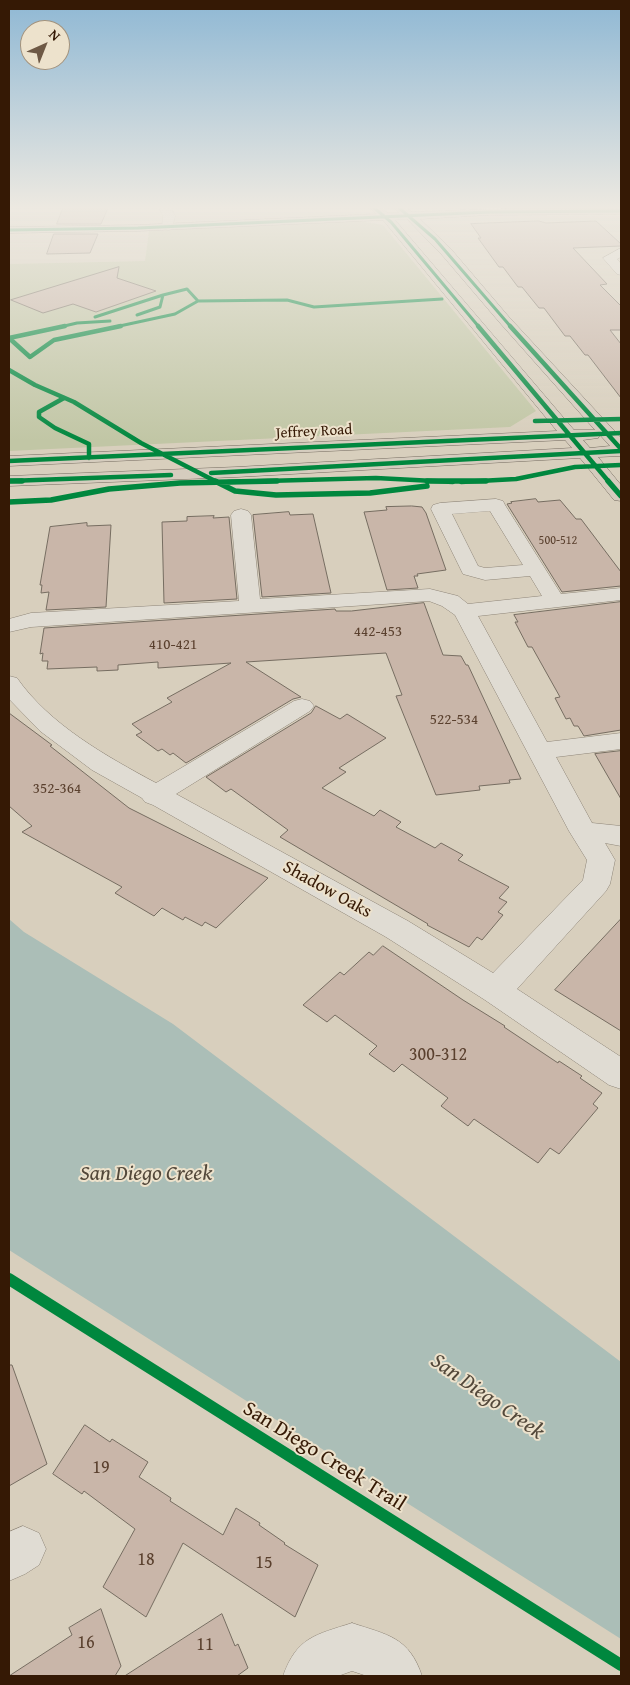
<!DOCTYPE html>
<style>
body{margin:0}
#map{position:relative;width:630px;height:1685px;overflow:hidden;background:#d8cfbd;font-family:"Gentium Book Plus",serif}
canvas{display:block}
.frame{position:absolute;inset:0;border:10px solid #351905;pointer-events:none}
.north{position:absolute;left:20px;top:20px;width:50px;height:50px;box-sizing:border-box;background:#ede2cc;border:1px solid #a3927c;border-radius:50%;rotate:44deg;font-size:14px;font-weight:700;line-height:20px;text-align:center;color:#351905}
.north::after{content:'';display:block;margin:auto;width:18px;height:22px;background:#6e5945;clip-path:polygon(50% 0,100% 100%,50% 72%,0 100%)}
</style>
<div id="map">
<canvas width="630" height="1685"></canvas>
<div class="frame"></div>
<div class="north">N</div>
</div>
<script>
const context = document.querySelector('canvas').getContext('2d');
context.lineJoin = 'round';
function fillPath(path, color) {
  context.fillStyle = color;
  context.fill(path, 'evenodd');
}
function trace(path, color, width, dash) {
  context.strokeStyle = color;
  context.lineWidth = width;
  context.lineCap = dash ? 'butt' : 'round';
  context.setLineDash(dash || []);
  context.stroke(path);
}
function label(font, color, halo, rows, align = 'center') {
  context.font = font + ' "Gentium Book Plus",serif';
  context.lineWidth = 4;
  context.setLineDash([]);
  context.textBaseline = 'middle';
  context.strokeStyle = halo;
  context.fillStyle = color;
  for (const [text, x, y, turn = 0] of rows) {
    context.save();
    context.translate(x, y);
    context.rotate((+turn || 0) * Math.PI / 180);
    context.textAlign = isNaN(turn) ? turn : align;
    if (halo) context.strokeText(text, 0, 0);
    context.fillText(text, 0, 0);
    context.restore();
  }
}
fillPath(new Path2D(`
 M358 221 383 225 536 411 510 427 9 451V264L145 261 149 231Z`), '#c1c6a5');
fillPath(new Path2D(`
 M9 919 24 932 173 1024 621 1362V1639L9 1250Z`), '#abbeb7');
const building = new Path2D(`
 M64 206H109L101 224H57Z
 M539 221 546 223 596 221 621 244V246L573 248 607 284 600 285 621 306V330H610L621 344V398L588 355H585L570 336H565L544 308H539L522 287H518L503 267H499L478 238H481L471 224Z
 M54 234H98L90 253 47 254Z
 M119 267 117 278 156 291 96 312 73 304 43 313 11 300Z
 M536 499 538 502 560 500 576 519H581L621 572V586L562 592 507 504 512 503 511 502Z
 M412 506 422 507 426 513 446 570 417 574 418 576H414L418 588 387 590 364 512 387 510 386 507Z
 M289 512 290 515 313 514 331 593 262 597 253 515Z
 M214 516 213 518 229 517 237 599 164 603 162 522 187 521V517Z
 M87 523V526L111 525 106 607 46 610 49 592 41 593 42 585H40L50 527Z
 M621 602V730L584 736 578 726H574L570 718 566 719 555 698 560 697 532 647H528L515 622H518L514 615Z
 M424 603 443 655 461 656 466 665H468L521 779 509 780 510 783 479 786 480 790 436 795 396 696 402 695 386 653 246 662 301 697 293 699 186 763 173 753 170 755 162 749 158 751 136 735 142 732 132 724 172 702 167 698 231 663 158 668V662L118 665V670L97 671V667L47 669 48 661H42L43 653 40 654 44 628 335 609 336 611H351Z
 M316 706 340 719 347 714 386 738 339 768 346 772 322 788 374 816 380 810 401 822 396 827 435 848 441 843 463 855 458 860 509 887 499 898 507 902 498 912 503 915 482 940 477 937 469 947 427 925 428 924 280 837 288 830 231 789 226 792 206 777 311 713Z
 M9 713 52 745 50 746 129 808 268 878 216 928 205 922 202 926 185 917 183 920 162 908 154 916 115 893 122 887 22 832 32 826 9 806Z
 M621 751V799L595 754Z
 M621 919V1031L555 990Z
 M383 946 463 1000 505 1026 504 1027 558 1063 559 1061 582 1076 580 1078 602 1093 593 1104 598 1108 559 1154 550 1148 538 1163 474 1119 468 1126 441 1106 448 1098 402 1064 394 1072 369 1054 377 1046 335 1015 327 1022 303 1005 340 972 344 975 369 952 373 955Z
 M9 1365H12L47 1464 9 1486Z
 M85 1425 110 1442 112 1439 148 1462 139 1477 171 1498 170 1501 223 1535 236 1508 260 1523 259 1525 285 1543 284 1544 318 1565 295 1617 183 1543 146 1617 103 1587 135 1529 84 1491 82 1494 53 1474Z
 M101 1609 121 1666 115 1676H9L72 1635 69 1628Z
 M222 1614 235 1646 238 1644 248 1668 237 1676H125Z`);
fillPath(building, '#c9b6a9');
trace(building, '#766d61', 1);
const minor = new Path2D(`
 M158 206H170L175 216 172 229 168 230 162 227 163 216Z
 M621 248V257L617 259 621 264V275L617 274 603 258Z
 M496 499 503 501 505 505 561 594 621 588V600L478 616 547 742 621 733V749L556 757 592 823 621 826V846L605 843 615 860 610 884 606 891 517 989 621 1057V1089L609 1085 485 1000 386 937 153 805 145 802 142 798 92 770 40 731 9 699V676L17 678C50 725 106 756 156 783L294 701 302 699 310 701 314 706 310 711 176 794 408 921 493 973 583 880 587 860 569 831 455 615 442 606 429 601 31 627 9 632V619L31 613 239 601 231 515 234 511 241 509 248 511 251 515 260 599 430 589 458 596 468 604 542 596 530 576 485 580 463 574 431 509 433 505 440 503ZM490 511 523 565 485 568 478 566 452 514Z
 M23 1526 39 1533 46 1549 39 1565 25 1574 9 1581V1532Z
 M352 1623C388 1635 409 1637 422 1676H367L352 1671 338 1676H283C297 1637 315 1635 352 1623Z`);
const major = new Path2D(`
 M372 206H380L388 213H399L394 208 396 206H404L412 212 489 209 621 208V214L489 215 420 219 451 249 509 317 621 438V456L598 457 621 485V501L614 500 580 458 237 477 9 486V476L237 467 572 448 565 440 9 466V456L557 431 383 220 138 231 9 233V227L138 225 376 214 370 208ZM407 219 442 255 500 323 595 430H574L395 220ZM600 435 610 446 590 448 583 440 598 438Z`);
trace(minor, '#8e8578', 1);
trace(major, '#766d61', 1);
fillPath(minor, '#e0dcd3');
fillPath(major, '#d5ccbe');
trace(new Path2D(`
 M372 206 391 222 479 327
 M397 206 435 239 511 327
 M9 230 138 228 489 212 621 211
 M137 315 160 307 163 295 187 289 198 301
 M95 317 163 295
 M60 327 77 323 110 321
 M115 327 175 314 198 301 287 300 314 307 442 299`), '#00873e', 3);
trace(new Path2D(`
 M478 326 609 482
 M510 326 621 449
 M9 338 30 357 54 340 121 326
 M9 338 65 326
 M9 370 35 385 74 402 141 443 217 482
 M64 398 39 412V417L55 428 89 444V458
 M535 421 621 419
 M9 461 621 433
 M211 473 621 451
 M9 481 171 475
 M228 482 376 478 453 482
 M461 482 516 479 575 467 621 465`), '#00873e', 4.5);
trace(new Path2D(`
 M9 481H22
 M215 481 235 491 276 495 370 493 427 486
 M427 481H486
 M608 481 621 496
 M9 502 51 500 109 489 180 483 277 481`), '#00873e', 5.5);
trace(new Path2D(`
 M9 1279 621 1665`), '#00873e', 12);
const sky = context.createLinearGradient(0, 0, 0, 441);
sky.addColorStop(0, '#8fb8d4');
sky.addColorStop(0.47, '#ede9e1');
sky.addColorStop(1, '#ede9e100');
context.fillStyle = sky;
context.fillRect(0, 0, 630, 441);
label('12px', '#5a402e', null, [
 ["500-512",558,541]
]);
label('15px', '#351905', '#ede2cc', [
 ["Jeffrey Road",314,432,-3]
]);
label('15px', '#5a402e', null, [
 ["442-453",378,632],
 ["410-421",173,645],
 ["522-534",454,720],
 ["352-364",57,789]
]);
label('18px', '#351905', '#ede2cc', [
 ["Shadow Oaks",327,890,29]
]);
label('18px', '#5a402e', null, [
 ["300-312",438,1055],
 ["19",101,1468],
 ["18",146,1560],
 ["15",264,1563],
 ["16",86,1643],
 ["11",205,1645]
]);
label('21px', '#351905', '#ede2cc', [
 ["San Diego Creek Trail",324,1457,32]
]);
label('italic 22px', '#53483a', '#ede2cc', [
 ["San Diego Creek",146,1174],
 ["San Diego Creek",487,1397,35]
]);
</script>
